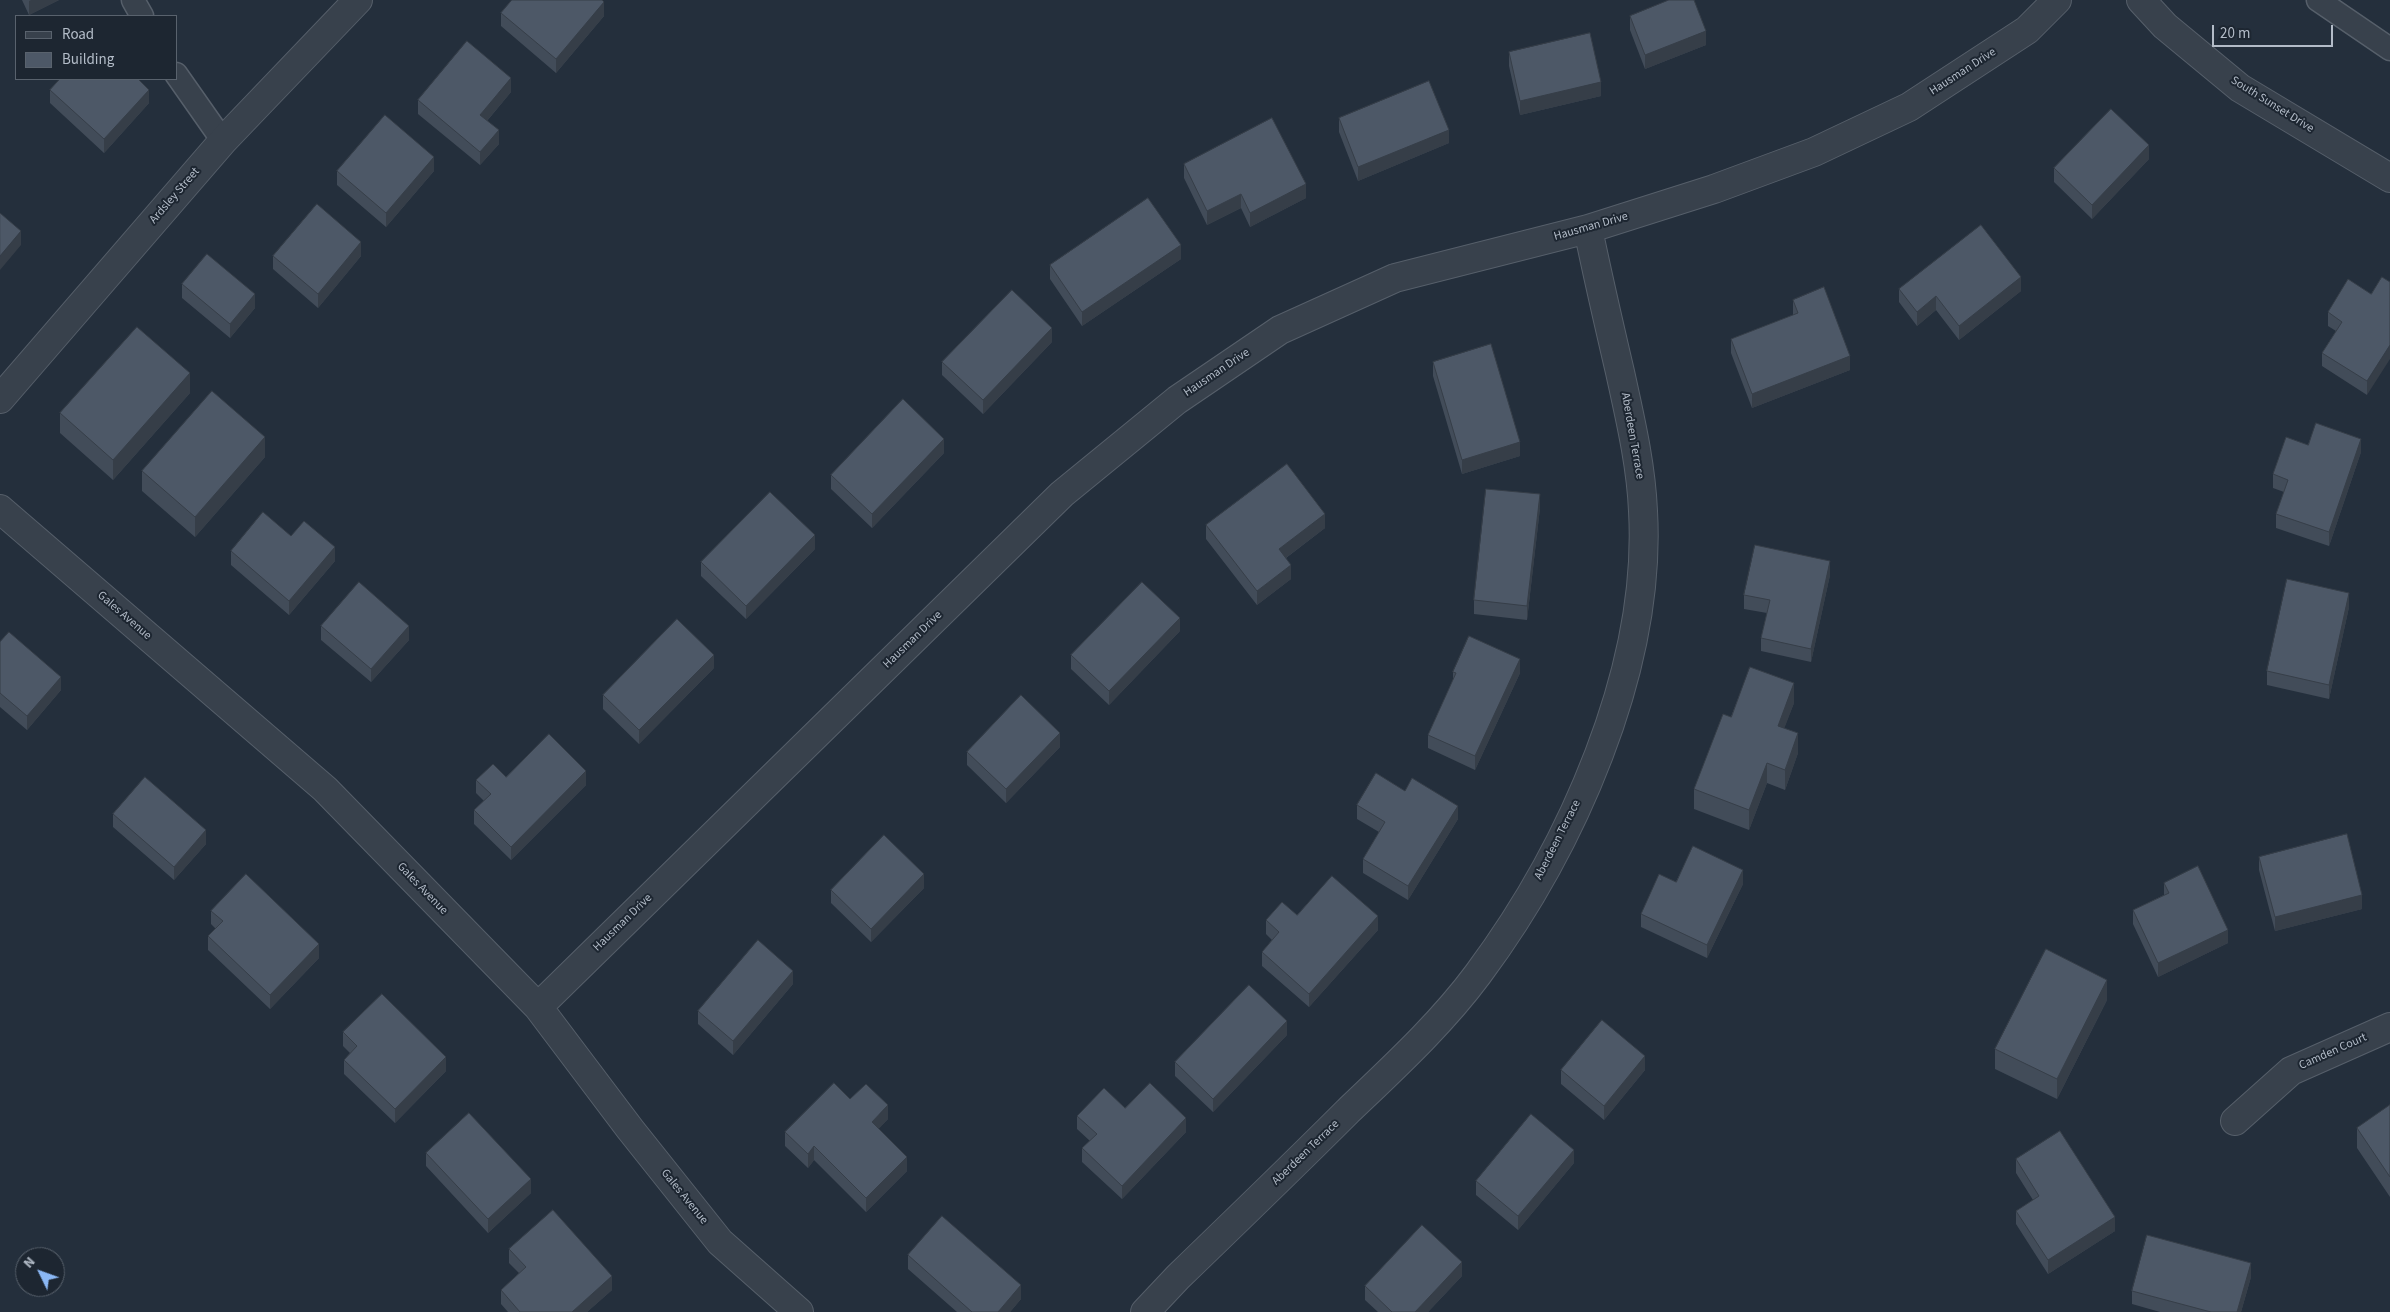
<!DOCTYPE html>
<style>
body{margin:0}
#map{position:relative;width:2390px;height:1312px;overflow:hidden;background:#242f3c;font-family:"Source Sans 3",sans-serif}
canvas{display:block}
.legend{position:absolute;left:15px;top:15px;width:162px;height:65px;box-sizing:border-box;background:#1d2631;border:1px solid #59626d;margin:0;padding:6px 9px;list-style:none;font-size:15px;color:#b3bcc8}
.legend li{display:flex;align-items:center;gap:10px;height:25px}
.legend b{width:25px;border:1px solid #59626d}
.north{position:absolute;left:15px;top:1247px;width:50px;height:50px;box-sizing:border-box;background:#1d2631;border:1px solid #59626d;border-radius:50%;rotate:312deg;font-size:14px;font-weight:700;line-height:20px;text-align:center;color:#b3bcc8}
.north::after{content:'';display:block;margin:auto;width:18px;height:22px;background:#8bb8f5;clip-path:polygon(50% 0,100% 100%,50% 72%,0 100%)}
.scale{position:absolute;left:2212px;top:25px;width:121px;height:22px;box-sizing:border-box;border:2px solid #b3bcc8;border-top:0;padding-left:6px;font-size:15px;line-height:18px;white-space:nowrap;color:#b3bcc8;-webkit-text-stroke:4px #1d2631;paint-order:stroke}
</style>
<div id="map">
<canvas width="2390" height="1312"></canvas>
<ul class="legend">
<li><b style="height:6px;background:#38414c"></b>Road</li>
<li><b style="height:14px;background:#4d5867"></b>Building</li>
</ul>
<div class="north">N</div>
<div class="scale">20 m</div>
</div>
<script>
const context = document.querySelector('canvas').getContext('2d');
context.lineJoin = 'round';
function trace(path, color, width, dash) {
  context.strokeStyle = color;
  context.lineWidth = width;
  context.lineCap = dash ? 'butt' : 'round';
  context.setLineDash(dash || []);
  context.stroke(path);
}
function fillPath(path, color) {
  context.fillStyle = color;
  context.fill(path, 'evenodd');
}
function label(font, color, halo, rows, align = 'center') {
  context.font = font + ' "Source Sans 3",sans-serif';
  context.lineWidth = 4;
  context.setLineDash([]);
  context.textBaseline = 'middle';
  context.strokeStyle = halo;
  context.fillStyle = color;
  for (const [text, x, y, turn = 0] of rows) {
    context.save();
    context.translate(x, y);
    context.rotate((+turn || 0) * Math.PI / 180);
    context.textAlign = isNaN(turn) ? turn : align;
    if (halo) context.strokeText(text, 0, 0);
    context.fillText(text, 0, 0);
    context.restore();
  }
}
const service = new Path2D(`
 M133 0 142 16
 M2318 0 2390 49
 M176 74 223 141`);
const minor = new Path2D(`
 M2141 0 2165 26 2240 88 2390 178
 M0 399 223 141 358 0
 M0 509 325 789 538 1007 630 1129 720 1242 799 1312
 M538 1007 1062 494 1177 400 1280 330 1395 278 1588 229 1714 189 1814 152 1909 107 2027 30 2057 0
 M2235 1121 2291 1071 2390 1027
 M1145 1312 1178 1277C1235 1222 1292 1167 1348 1111 1393 1068 1441 1024 1478 974 1571 849 1652 669 1643 511 1641 464 1630 418 1620 372 1609 325 1598 277 1588 229`);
trace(service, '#565f6a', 25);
trace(minor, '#565f6a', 30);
trace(service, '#38414c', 22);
trace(minor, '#38414c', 28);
fillPath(new Path2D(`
 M22 0H59L29 15Z
 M501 13 604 16 556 73 501 26Z
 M1630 16 1706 45 1645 69 1630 30Z
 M1509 52 1601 96 1520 115 1509 66Z
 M50 90 149 103 104 153 50 103Z
 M511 92 487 121 499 144 480 165 418 114V100Z
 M1339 118 1449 143 1358 181 1339 132Z
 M2149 159 2092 219 2054 182V168Z
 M1184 164 1306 198 1250 227 1241 208 1207 225 1184 178Z
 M337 171H434L386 227 337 185Z
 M273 256H361L318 308 273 269Z
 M1181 259 1082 326 1050 279V265Z
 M182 284 255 308 230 338 182 298Z
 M1899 289 2021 291 1959 340 1936 310 1917 326 1899 302Z
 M2371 294 2367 395 2322 366V353L2336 331 2328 326V312Z
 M1793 300 1850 370 1752 408 1731 353V339L1793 315Z
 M1052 342 983 414 942 375V362Z
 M1433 362 1520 456 1462 474 1433 376Z
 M190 393 113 480 60 433V413Z
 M2308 445 2361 452 2329 546 2276 528V514L2284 492 2273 488V474Z
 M944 453 872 528 831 489V475Z
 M265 457 195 537 142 491V471Z
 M1540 508 1527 620 1474 614V600Z
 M1206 525 1325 528 1286 558 1291 579 1257 605 1206 539Z
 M815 549 746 619 701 576V562Z
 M231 551 335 561 289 615 231 565Z
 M1830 575 1811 662 1761 651V638L1767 613 1744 609V595Z
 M2349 607 2329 699 2267 685V671Z
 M321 626 409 640 371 682 321 640Z
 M1180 631 1109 705 1071 669V655Z
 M0 642 61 690 27 730 0 707Z
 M714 668 639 744 603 709V695Z
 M1453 672 1520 673 1475 770 1428 748V735L1453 680Z
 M1794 703 1784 728 1798 753 1785 790 1767 783 1749 830 1694 809V789L1731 717Z
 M1060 747 1006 803 967 765V752Z
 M476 780 586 785 511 860 474 824V810L484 801 476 793Z
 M1405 791 1458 819 1408 900 1363 873V859L1379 832 1357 819V805Z
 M113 814 206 844 174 880 113 827Z
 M2259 857 2362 909 2275 931 2259 870Z
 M1676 882 1743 884 1707 958 1641 927V914Z
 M2164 883 2228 943 2158 977 2133 924V910L2164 895Z
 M924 888 871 942 831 903V890Z
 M211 911 319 958 270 1009 208 950V936L216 929 211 924Z
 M1297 915 1378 930 1309 1007 1262 966V952L1272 940 1266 934V920Z
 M793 984 733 1055 698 1024V1011Z
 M2107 1000 2057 1099 1995 1069V1049Z
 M343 1032 446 1071 395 1123 344 1074V1060L350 1053 343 1046Z
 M1287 1035 1213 1112 1175 1076V1062Z
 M1561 1070H1645L1604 1120 1561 1084Z
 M850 1099 888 1119 878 1129 907 1171 866 1212 814 1160 808 1168 785 1146V1132Z
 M2390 1105V1197L2357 1148V1128Z
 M1125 1108 1186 1132 1122 1199 1082 1162V1148L1090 1141 1077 1129V1116Z
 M426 1153 531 1193 488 1233 426 1166Z
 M2016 1159 2115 1231 2048 1274 2016 1224V1211L2033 1200 2016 1173Z
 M1574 1163 1518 1230 1476 1195V1181Z
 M509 1249 612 1290 587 1312H508L501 1304V1290L519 1273 509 1263Z
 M908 1255 1021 1299 1010 1312H957L908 1269Z
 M1462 1276 1428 1312H1378L1365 1300V1286Z
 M2251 1277 2241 1312H2160L2132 1304V1291Z`), '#424c59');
fillPath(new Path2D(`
 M31 0H59L29 15V1Z
 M604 2V16L556 73V59Z
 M1706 31V45L1645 69V55Z
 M511 78V92L480 129V115Z
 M1601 82V96L1520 115V101Z
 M149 90V103L104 153V139Z
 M499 130V144L480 165V152Z
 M1449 130V143L1358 181V167Z
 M2149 145V159L2092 219V205Z
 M434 157V171L386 227V213Z
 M1306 184V198L1250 227V213Z
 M1241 194V208L1207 225V211Z
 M21 231V245L0 270V256Z
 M361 242V256L318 308V294Z
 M1181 245V259L1082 326V312Z
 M2021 277V291L1959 340V326Z
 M255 294V308L230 338V324Z
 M1936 296V310L1917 326V312Z
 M1052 328V342L983 414V400Z
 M2390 345V359L2367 395V381Z
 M1850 356V370L1752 408V394Z
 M190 373V393L113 480V460Z
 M265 437V457L195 537V517Z
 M944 439V453L872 528V514Z
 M2361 439V452L2329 546V532Z
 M1520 442V456L1462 474V460Z
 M1540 494V508L1527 620V606Z
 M1325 514V528L1279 563V549Z
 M815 535V549L746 619V606Z
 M335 547V561L289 615V601Z
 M1830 561V575L1811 662V649Z
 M1291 565V579L1257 605V591Z
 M2349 593V607L2329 699V685Z
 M1180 618V631L1109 705V691Z
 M409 626V640L371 682V669Z
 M714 655V668L639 744V730Z
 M1520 659V673L1475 770V756Z
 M61 677V690L27 730V716Z
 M1794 683V703L1778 745V726Z
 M1060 733V747L1006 803V789Z
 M1798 733V753L1785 790V770Z
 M1767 763V783L1749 830V810Z
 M586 771V785L511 860V847Z
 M1458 806V819L1408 900V886Z
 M206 830V844L174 880V867Z
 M1743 870V884L1707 958V945Z
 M924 874V888L871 942V929Z
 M2362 895V909L2275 931V917Z
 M1378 916V930L1309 1007V994Z
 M2228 930V943L2158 977V963Z
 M319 944V958L270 1009V995Z
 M793 971V984L733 1055V1041Z
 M2107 980V1000L2057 1099V1079Z
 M1287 1021V1035L1213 1112V1099Z
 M1645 1056V1070L1604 1120V1106Z
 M446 1057V1071L395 1123V1109Z
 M888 1105V1119L872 1136V1122Z
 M1186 1118V1132L1122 1199V1186Z
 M814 1146V1160L808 1168V1154Z
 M1574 1150V1163L1518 1230V1216Z
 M907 1157V1171L866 1212V1198Z
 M531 1179V1193L488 1233V1219Z
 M2115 1217V1231L2048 1274V1260Z
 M1462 1262V1276L1428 1312H1415Z
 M2251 1263V1277L2241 1312H2237Z
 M612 1276V1290L587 1312H572Z
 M1021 1285V1299L1010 1312H998Z`), '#363e48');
const building = new Path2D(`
 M512 0H602L604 2 556 59 501 13Z
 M1669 0H1694L1706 31 1645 55 1630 16Z
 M1590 33 1601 82 1520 101 1509 52Z
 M467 41 511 78 480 115 499 130 480 152 418 100Z
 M60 79H138L149 90 104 139 50 90Z
 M1429 81 1449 130 1358 167 1339 118Z
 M2111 109 2149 145 2092 205 2054 168Z
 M385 115 434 157 386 213 337 171Z
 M1272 118 1306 184 1250 213 1241 194 1207 211 1184 164Z
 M1148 198 1181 245 1082 312 1050 265Z
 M317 204 361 242 318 294 273 256Z
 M0 213 21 231 0 256Z
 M1981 225 2021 277 1959 326 1936 296 1917 312 1899 289Z
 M207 254 255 294 230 324 182 284Z
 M2382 277 2390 282V345L2367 381 2322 353 2342 322 2328 312 2348 279 2371 294Z
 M1824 287 1850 356 1752 394 1731 339 1798 313 1793 300Z
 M1012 290 1052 328 983 400 942 362Z
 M137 327 190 373 113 460 60 413Z
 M1491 344 1520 442 1462 460 1433 362Z
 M212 391 265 437 195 517 142 471Z
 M903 399 944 439 872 514 831 475Z
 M2316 423 2361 439 2329 532 2276 514 2288 480 2273 474 2286 437 2308 445Z
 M1287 464 1325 514 1279 549 1291 565 1257 591 1206 525Z
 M1486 489 1540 494 1527 606 1474 600Z
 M770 492 815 535 746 606 701 562Z
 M263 512 291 536 304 521 335 547 289 601 231 551Z
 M1755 545 1830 561 1811 649 1761 638 1770 600 1744 595Z
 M2287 579 2349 593 2329 685 2267 671Z
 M359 582 409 626 371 669 321 626Z
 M1142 582 1180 618 1109 691 1071 655Z
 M677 619 714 655 639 730 603 695Z
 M9 632 61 677 27 716 0 693V642Z
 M1469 636 1520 659 1475 756 1428 735 1456 673 1453 672Z
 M1750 667 1794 683 1778 726 1798 733 1785 770 1767 763 1749 810 1694 789 1723 714 1731 717Z
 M1021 695 1060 733 1006 789 967 752Z
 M549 734 586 771 511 847 474 810 491 794 476 780 493 764 506 777Z
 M1376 773 1405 791 1412 778 1458 806 1408 886 1363 859 1385 822 1357 805Z
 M145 777 206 830 174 867 113 814Z
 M2347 834 2362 895 2275 917 2259 857Z
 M884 835 924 874 871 929 831 890Z
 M1693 846 1743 870 1707 945 1641 914 1659 874 1676 882Z
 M2198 866 2228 930 2158 963 2133 910 2169 893 2164 883Z
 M246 874 319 944 270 995 208 936 223 921 211 911Z
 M1332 876 1378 916 1309 994 1262 952 1279 932 1266 920 1282 902 1297 915Z
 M758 940 793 971 733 1041 698 1011Z
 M2046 949 2107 980 2057 1079 1995 1049Z
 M1249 985 1287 1021 1213 1099 1175 1062Z
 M382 994 446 1057 395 1109 344 1060 357 1046 343 1032Z
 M1602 1020 1645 1056 1604 1106 1561 1070Z
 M834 1083 850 1099 866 1084 888 1105 872 1122 907 1157 866 1198 814 1146 808 1154 785 1132Z
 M1150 1083 1186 1118 1122 1186 1082 1148 1097 1134 1077 1116 1104 1088 1125 1108Z
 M2390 1105V1177L2357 1128Z
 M469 1113 531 1179 488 1219 426 1153Z
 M1531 1114 1574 1150 1518 1216 1476 1181Z
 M2060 1131 2115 1217 2048 1260 2016 1211 2039 1196 2016 1159Z
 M553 1210 612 1276 572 1312H520L501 1290 526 1267 509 1249Z
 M942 1216 1021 1285 998 1312H972L908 1255Z
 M1422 1225 1462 1262 1415 1312H1392L1365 1286Z
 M2147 1235 2251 1263 2237 1312H2211L2132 1291Z`);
fillPath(building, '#4d5867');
trace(building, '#363e48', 1);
label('12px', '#b3bcc8', '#1d2631', [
 ["Hausman Drive",1963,72,-33],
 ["South Sunset Drive",2272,105,32],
 ["Ardsley Street",175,196,-49],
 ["Hausman Drive",1591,227,-16],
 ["Hausman Drive",1217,373,-34],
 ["Aberdeen Terrace",1632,436,80],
 ["Gales Avenue",124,616,41],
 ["Hausman Drive",913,640,-44],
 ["Aberdeen Terrace",1558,840,-63],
 ["Gales Avenue",422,889,46],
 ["Hausman Drive",623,923,-44],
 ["Camden Court",2333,1052,-24],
 ["Aberdeen Terrace",1306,1153,-44],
 ["Gales Avenue",684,1197,51]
]);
</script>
